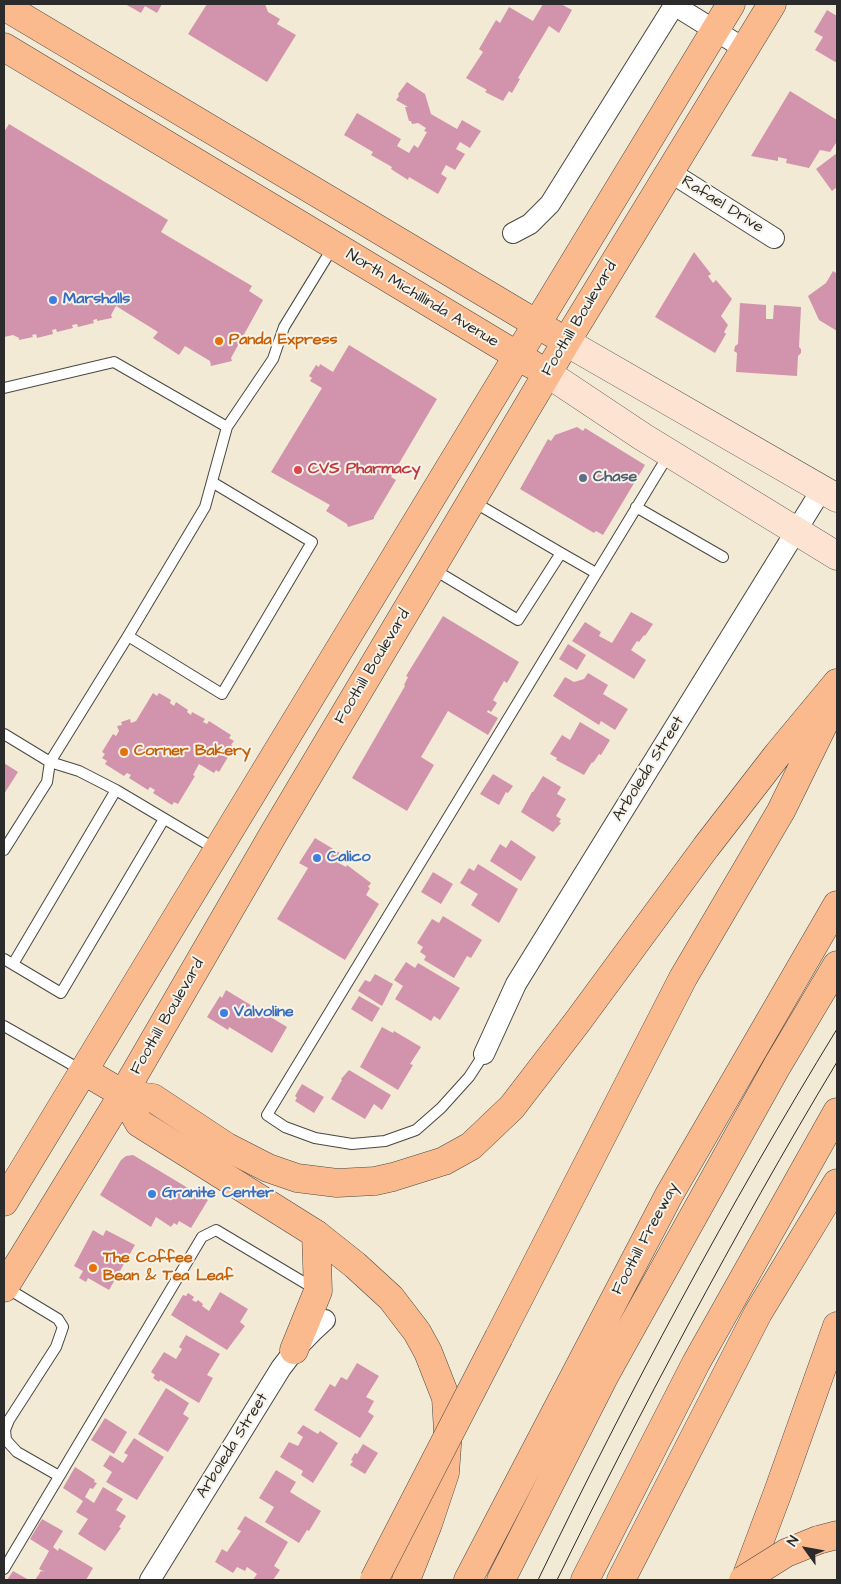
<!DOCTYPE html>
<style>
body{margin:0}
#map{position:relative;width:841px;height:1584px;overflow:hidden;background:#f3ead5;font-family:"Architects Daughter",sans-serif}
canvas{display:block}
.frame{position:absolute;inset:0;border:5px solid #2b2b2b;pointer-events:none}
.north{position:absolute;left:781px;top:1524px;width:50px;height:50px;-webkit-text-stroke:4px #f7f3e8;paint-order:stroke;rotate:302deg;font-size:14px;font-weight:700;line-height:20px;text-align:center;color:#2b2b2b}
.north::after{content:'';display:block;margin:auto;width:18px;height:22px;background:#2b2b2b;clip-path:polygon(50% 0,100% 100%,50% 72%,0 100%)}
</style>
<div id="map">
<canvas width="841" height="1584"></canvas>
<div class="frame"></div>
<div class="north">N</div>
</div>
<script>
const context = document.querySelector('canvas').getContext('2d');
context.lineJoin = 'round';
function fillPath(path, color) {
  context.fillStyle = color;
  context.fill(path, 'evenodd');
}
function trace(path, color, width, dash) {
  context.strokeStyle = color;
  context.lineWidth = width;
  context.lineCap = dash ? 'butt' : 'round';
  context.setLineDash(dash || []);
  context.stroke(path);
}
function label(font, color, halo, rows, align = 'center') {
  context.font = font + ' "Architects Daughter",sans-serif';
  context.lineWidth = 4;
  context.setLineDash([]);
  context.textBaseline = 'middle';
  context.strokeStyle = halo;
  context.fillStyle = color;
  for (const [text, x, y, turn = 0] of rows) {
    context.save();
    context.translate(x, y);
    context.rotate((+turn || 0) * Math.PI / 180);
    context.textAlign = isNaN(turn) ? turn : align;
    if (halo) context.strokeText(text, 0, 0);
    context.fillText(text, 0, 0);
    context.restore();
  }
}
fillPath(new Path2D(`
 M125 4H162L157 13 145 6 141 13Z
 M207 4H265L268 12 280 19 277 24 296 35 267 82 188 34Z
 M543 4H561L572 10 559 33 549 26 518 78 520 79 512 93 509 91 503 101 485 92 487 90 466 78 483 52 479 49 496 20 500 23 509 7 533 21Z
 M827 10 837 16V63L815 50 823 37 814 32Z
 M407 82 425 94 431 114 457 129 462 120 481 131 470 148 460 142 456 149 465 154 455 170 446 165 441 174 447 178 438 194 409 177 408 180 391 169 392 167 371 155 373 152 344 135 357 113 401 139 397 146 409 153 414 145 418 148 427 132 424 131 426 128 418 123 412 124 411 121H409L405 107H408L396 100 399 96 398 94Z
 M790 91 837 120V143H836L830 152 820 150 809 168 786 163 787 159 778 157V161L751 156Z
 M9 124 168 220 161 232 252 286 249 291 263 300 231 358 232 361 211 366 210 361 185 346 179 355 153 338 158 332 116 306 111 315 112 318 97 321V319L93 320 94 323 78 327 77 324 72 325 73 328 57 332 56 329 52 330 53 334 37 338 36 334 32 335 33 337 19 340V338L13 335 4 337V132Z
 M837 153V187L832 191 816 169Z
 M694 252 711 274 708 276 713 283 716 280 732 299 721 316 728 325 724 332 726 334 715 353 655 317Z
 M837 270V331L819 320 808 296 826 283 833 271 836 273Z
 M740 303 766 305V319H773L774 305 801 307 799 347 801 349V353L798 356 797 376 736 372 737 353 734 351 735 346 738 344Z
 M349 345 437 399 391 477 396 480 374 517V519L348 527 347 524 326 511 330 505 271 472 322 388 310 381 312 378 309 376 316 365 319 367 320 364 333 372Z
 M577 427 583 431 585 428 645 465 603 535 596 531 594 533 520 489 548 439 551 441 555 435Z
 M631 612 653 624 645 636 644 635 639 642 637 641 631 650 646 660 634 679 572 641 585 622 601 632 599 636 612 643Z
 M443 616 519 662 507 683 504 681 493 700 497 703 491 712 488 710 487 712 498 718 488 735 448 711 421 757 434 765 407 811 352 778 405 686 404 685 408 677 406 676Z
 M568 644 586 655 577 670 559 659Z
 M588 673 608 685 603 694 628 709 615 730 601 721 599 725 553 696 565 677 574 682 584 679Z
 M153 693 157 696 159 693 171 700 170 703 174 706 176 702 188 710 187 712 191 715 192 712 205 719 203 722 207 724 209 721 231 735 229 738 234 741 231 745 234 747 219 772 216 770 214 773 199 764 193 775 195 776 178 804 174 802 172 805 153 793 155 790 150 787 148 790 129 778 131 775 127 773 124 776 105 764 107 761 102 758 105 754 102 752 113 734 116 736 119 731 117 726 122 725 121 722 130 719 131 723 136 721Z
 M580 722 610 740 601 755 599 754 593 763 592 762 584 775 556 760 557 758 550 754 562 735 570 740Z
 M4 763 18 772 4 794Z
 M493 774 513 786 508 793 506 792 499 805 480 794Z
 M543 776 561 787 557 794 566 799 556 816 561 819 559 822 561 823 553 832 521 812 532 792H533Z
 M315 838 340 853 335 861 346 867 347 865 371 883 368 887 370 888 366 895 379 904 345 960 277 919 308 868 299 863Z
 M511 840 536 857 521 881 490 861 500 844 506 848Z
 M478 864 518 889 499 923 471 905 478 894 460 883 469 868 474 871Z
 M433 872 453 884 441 904 421 892Z
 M443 916 482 940 471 958 467 956 454 978 424 960 426 956 420 952 423 947 417 943 432 919 439 923Z
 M406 962 415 968 418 963 460 988 440 1020 434 1016 431 1021 395 999 403 986 394 980Z
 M375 974 393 984 382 1006 358 991 365 980 370 982Z
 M226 990 287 1027 272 1053 229 1027 228 1030 207 1017 220 996 222 998Z
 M359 996 380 1008 372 1022 351 1009Z
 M382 1027 393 1033 394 1031 421 1047 410 1064 413 1065 398 1090 360 1067Z
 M349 1070 391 1095 382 1110 374 1104 365 1119 331 1099 342 1080 341 1079Z
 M302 1084 324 1097 314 1113 295 1101 297 1098 295 1096Z
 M133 1155 208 1200 191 1228 179 1221 177 1225 174 1223 171 1227 156 1217 151 1227 100 1195 121 1160 126 1156Z
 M93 1230 103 1236 106 1230 135 1245 109 1290 88 1278 86 1282 79 1278 83 1271 74 1266Z
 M220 1292 248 1309 240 1322 245 1326 227 1350 171 1315 183 1295 186 1296 188 1293 194 1297 192 1300 196 1302 198 1300 203 1304 202 1306 209 1311Z
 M186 1335 220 1354 207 1375 213 1378 199 1403 160 1380 159 1382 153 1378 155 1375 151 1372 164 1352 176 1359 182 1349 179 1347Z
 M357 1363 379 1376 366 1397 374 1401 368 1412 374 1416 360 1438 314 1410 330 1384 335 1387 341 1377 347 1380Z
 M166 1388 189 1403 183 1414 189 1418 168 1452 138 1434Z
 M105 1418 127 1432 114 1454 91 1440Z
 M303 1425 318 1434 320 1431 338 1443 313 1483 301 1475 303 1471 280 1457 289 1442 298 1446 303 1437 297 1433Z
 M134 1438 164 1457 137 1500 106 1482 112 1472 103 1466 110 1455 123 1463 128 1455 124 1453Z
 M363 1444 378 1453 365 1474 350 1465 353 1461 351 1460 355 1453 357 1454Z
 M75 1467 95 1480 94 1482 97 1483 93 1489 90 1488 85 1497 94 1503 103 1487 123 1499 116 1510 126 1516 119 1527 121 1528 105 1551 78 1534 88 1519 76 1512 83 1501 63 1488Z
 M276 1470 296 1482 290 1492 321 1511 309 1531 307 1530 299 1543 265 1522 274 1507 259 1498Z
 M245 1516 288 1542 274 1566 280 1570 273 1580H253L257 1574 247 1567 245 1571 237 1567 233 1573 215 1562 222 1549 227 1552 241 1531 237 1529Z
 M42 1519 63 1531 53 1547 58 1551 59 1548 93 1568 86 1580H35L41 1571 45 1572 39 1569 49 1551 30 1539Z
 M13 1571 29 1580H7Z`), '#d294ac');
const lane = new Path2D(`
 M4 388 114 362 227 427
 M636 507 723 557
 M561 553 596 573
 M433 569 518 620 561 553 472 501
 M128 636 222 694 312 542 212 482
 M4 734 50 762 79 771 116 790 217 850
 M4 850 47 782 50 762 128 636 205 507 227 427 273 359 284 327 333 247
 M4 959 61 993 164 819
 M13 964 116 790
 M4 1026 83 1071
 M484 1054 469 1077 441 1108 416 1130 385 1141 352 1144 315 1138 285 1127 267 1115 669 454
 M5 1287 58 1319 63 1327 56 1347 9 1420 5 1430 6 1440 17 1452 59 1476
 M4 1569 202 1237 216 1230 315 1289`);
const street = new Path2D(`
 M674 5 745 49
 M670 172 774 238
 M513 233 530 224 550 204 675 4
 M484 1054 516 984 822 489
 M150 1580 281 1368C294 1350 308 1335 325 1320`);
const secondary = new Path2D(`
 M566 342 837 498
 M547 373 643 437 837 556`);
const primary = new Path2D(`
 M4 6 552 333
 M4 47 533 365
 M84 1071 123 1094 139 1123 316 1234 318 1291 294 1350
 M4 1202 731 4
 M4 1288 123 1094 274 833 566 342 772 4`);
const highway = new Path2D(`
 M123 1094 153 1098 227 1147 268 1168 297 1178 337 1183 375 1181 393 1177 444 1161 471 1146 512 1107 578 1021 706 847 778 754 837 683
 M316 1234 355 1265 391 1298 417 1332 428 1352 446 1398 448 1432 445 1473 428 1524 406 1580
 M499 1337 683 978 781 811 834 703
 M818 1540 837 1535
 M468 1580 669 1195 837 905
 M501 1580 605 1375 777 1066 837 965
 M585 1580 696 1363 837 1112
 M621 1580 758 1313 837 1183
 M745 1580 778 1492 837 1326`);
trace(lane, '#494844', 12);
trace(street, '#494844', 22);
trace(secondary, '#494844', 29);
trace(primary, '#494844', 29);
trace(highway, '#494844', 29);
trace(lane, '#fff', 10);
trace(street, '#fff', 20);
trace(secondary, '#fde3d1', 28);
trace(primary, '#fbba8d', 28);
trace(highway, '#fbba8d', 28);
trace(new Path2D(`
 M538 1580C629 1392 728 1207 837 1029
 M557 1580C599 1494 643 1409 688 1325 736 1236 785 1148 837 1062`), '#2b2b2b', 1);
const highwayBridge = new Path2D(`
 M374 1580 499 1337
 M743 1580 786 1553 818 1540`);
trace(highwayBridge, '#494844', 29, []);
trace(highwayBridge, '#fbba8d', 28);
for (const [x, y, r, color] of [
 [53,300,5,"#3f7fe0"],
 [219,341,5,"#e8710a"],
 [298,470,5,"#e0444e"],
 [583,478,5,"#5c6f8a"],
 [124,752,5,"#e8710a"],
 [317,858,5,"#3f7fe0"],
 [224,1013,5,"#3f7fe0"],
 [152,1194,5,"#3f7fe0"],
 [93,1268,5,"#e8710a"]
]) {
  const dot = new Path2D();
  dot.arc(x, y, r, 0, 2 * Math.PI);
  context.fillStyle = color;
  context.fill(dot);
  trace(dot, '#f7f3e8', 2);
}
label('16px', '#2b2b2b', '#f7f3e8', [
 ["Rafael Drive",722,205,32],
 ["North Michillinda Avenue",422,299,31],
 ["Foothill Boulevard",580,319,-59],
 ["Foothill Boulevard",373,667,-59],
 ["Arboleda Street",649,769,-58],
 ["Foothill Boulevard",168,1017,-60],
 ["Foothill Freeway",646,1239,-62],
 ["Arboleda Street",233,1446,-58]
]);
label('bold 16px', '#366cbe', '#f7f3e8', [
 ["Marshalls",63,300],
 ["Calico",327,858],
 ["Valvoline",234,1013],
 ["Granite Center",162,1194]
], 'left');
label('bold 16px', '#c56008', '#f7f3e8', [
 ["Panda Express",229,341],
 ["Corner Bakery",134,752],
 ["The Coffee",103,1259],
 ["Bean & Tea Leaf",103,1277]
], 'left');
label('bold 16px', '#be3a42', '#f7f3e8', [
 ["CVS Pharmacy",308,470]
], 'left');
label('bold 16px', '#4e5e75', '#f7f3e8', [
 ["Chase",593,478]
], 'left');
</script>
